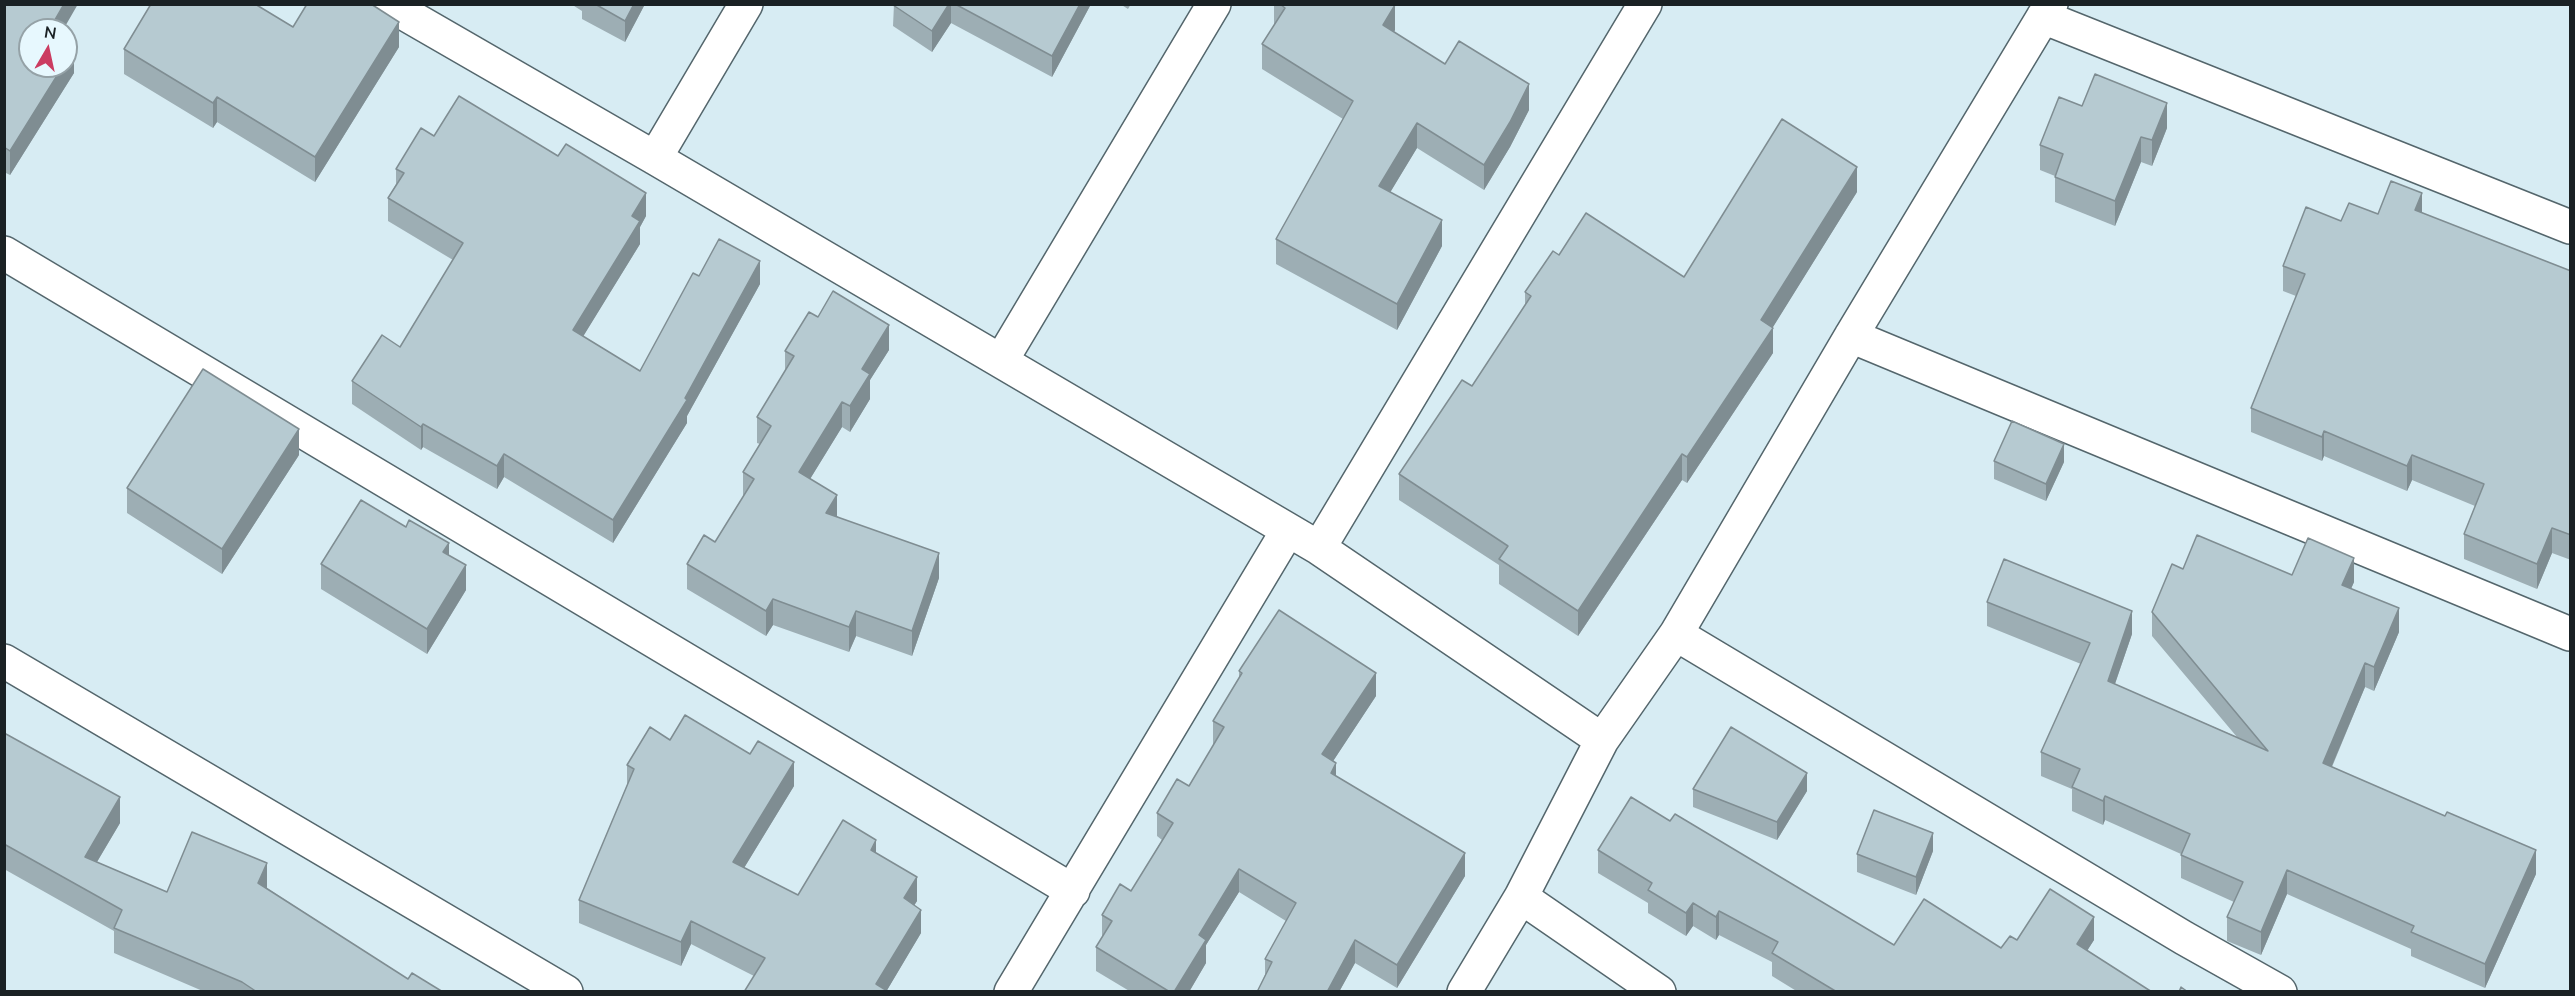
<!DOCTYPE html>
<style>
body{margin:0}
#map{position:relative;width:2575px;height:996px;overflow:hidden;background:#d7ecf3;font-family:Mulish,sans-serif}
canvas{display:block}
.frame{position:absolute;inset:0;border:6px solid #1a2124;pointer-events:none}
.north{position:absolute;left:18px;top:18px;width:60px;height:60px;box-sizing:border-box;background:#e7f8fe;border:2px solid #95a2a7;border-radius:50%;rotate:9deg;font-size:16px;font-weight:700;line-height:24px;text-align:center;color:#1a2124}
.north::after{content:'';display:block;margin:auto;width:21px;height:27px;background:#cb3c61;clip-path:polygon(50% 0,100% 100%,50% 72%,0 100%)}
</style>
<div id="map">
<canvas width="2575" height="996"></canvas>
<div class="frame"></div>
<div class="north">N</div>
</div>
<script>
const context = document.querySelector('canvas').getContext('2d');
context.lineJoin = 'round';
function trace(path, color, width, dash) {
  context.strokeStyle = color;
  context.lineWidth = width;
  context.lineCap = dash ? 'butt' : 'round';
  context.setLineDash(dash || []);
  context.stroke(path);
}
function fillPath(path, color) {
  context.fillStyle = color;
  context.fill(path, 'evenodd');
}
const minor = new Path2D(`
 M388 4 655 158 1319 548 1602 740
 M2043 17 2570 227
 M655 158 746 4
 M4 253 1073 891
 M1851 336 2570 634
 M1001 361 1214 4
 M1319 548 1645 4
 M1676 634 2184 938 2280 992
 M4 661 566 992
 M1521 897 1659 992
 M1011 992 1288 530
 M1464 992 1521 897 1602 740 1676 634 1851 336 2051 4`);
trace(minor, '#54666c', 36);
trace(minor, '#fff', 33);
fillPath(new Path2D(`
 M4 4 74 73 10 175 4 172Z
 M571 4H645L625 42 582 19V11Z
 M894 4H1091L1052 77 951 23 932 52 893 26Z
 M1120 4H1131L1128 9Z
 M1274 4H1394L1395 30 1394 32 1445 64 1529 110 1510 147 1484 190 1417 148 1390 192 1442 246 1397 330 1276 264V239L1343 119 1262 69V44L1274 25Z
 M293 27 399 47 315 182 217 122 213 128 124 74V49Z
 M2082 106 2167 128 2152 166 2141 162 2115 226 2055 202V176L2040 170V145Z
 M434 136 646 216 640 227V244L583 336 640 371 699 276 760 284 687 416V423L613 543 504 477 497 489 423 447 421 450 352 404V381L400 347 453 260 388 221V198L396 184V169Z
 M1857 192 1772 328 1773 353 1687 483 1682 480 1578 636 1499 584V565L1399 500V474L1472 386 1525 305V292L1559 255 1684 277Z
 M2422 213 2571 271V560L2552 553 2537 589 2464 559V534L2475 506 2412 480 2407 491 2324 456 2322 461 2251 432V408L2296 296 2283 291V266L2341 221 2378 214Z
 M889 350 870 380V399L850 432 842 427 810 479 837 516 939 578 912 656 856 636 849 652 773 625 766 636 687 589V564L715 542 743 497V472L760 444 757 443V417L785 372V351Z
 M299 455 222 574 127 513V488Z
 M1994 461 2064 462 2046 501 1994 479Z
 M449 555 466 590 427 654 321 589V564Z
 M2183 569 2292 575 2354 582 2351 589 2399 632 2374 691 2365 687 2332 767 2536 874 2485 988 2411 956V949L2287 894 2261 955 2227 941V917L2234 902 2181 878V854L2105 820 2103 825 2072 811V789L2041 776V752L2081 664 1987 626V602L2132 634 2115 684 2237 737 2152 636V612Z
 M1239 671 1376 696 1333 761 1336 776 1465 876 1397 988 1355 963 1339 992H1257L1265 975V959L1286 921 1239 892 1206 945V963L1189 992H1131L1096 971V947L1102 938V915L1131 891 1162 840 1157 836V813L1189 786 1214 745 1213 744V721L1239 678Z
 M4 736 120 823 97 862 167 892 267 888 408 979 443 992H205L114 953V931L4 869Z
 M670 740 794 786 744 868 798 895 876 853 917 901 914 905 921 933 887 990 754 976 691 944 681 966 579 923V900L627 785V765Z
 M1693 789 1807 791 1777 840 1693 807Z
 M1670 821 1894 945 2001 948 2017 940H2094L2087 950 2152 992H1798L1772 976V962L1719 935 1716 940 1693 926 1686 936 1648 913V903L1598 873V850Z
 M1933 851 1916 895 1857 872V854Z`), '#9daeb4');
fillPath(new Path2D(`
 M64 4H78L63 30H49Z
 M634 4H645L625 42V21Z
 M949 4H951V23L932 52V31Z
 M1080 4H1091L1052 77V56Z
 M1395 5V30L1383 51V25Z
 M399 22V47L315 182V157Z
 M74 48V73L10 175V151L63 66H66V61Z
 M1529 84V110L1510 147 1484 190V165Z
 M217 97V122L213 128V103Z
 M2167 103V128L2152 166V140Z
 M1417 123V148L1379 211V186Z
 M2141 137V162L2115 226V201Z
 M1857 167V192L1765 340 1773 328V353L1687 483V457L1761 320Z
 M646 193V216L640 227V244L573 353V330L632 216Z
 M2422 193V218L2415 210Z
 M1442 220V246L1397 330V304Z
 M760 261V284L687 416V423L613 543V520L685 398Z
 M889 325V350L870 380V399L850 432V406L862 369Z
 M842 402V427L799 497V472Z
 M423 424V447L421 450V427Z
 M299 429V455L222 574V549Z
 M2324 431V456L2322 461V437Z
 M2064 444V462L2046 501V484Z
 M504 454V477L497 489V466Z
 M1682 454V480L1578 636V611Z
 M2412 455V480L2407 491V466Z
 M837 495V520L826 513Z
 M2552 528V553L2537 589V564Z
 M449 543V569L443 552Z
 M939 553V578L912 656V631Z
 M2354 558V582L2342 609V585Z
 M466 565V590L427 654V629Z
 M773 599V625L766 636V611Z
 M2399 608V632L2374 691V667Z
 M856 611V636L849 652V627Z
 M2132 611V634L2108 704V681Z
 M2365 663V687L2323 787V763Z
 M1376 673V696L1322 778V754Z
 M794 762V786L733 886V862Z
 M1336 763V786L1331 773Z
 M1807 773V791L1777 840V822Z
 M2105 796V820L2103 825V801Z
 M120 797V823L85 882V857Z
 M1933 833V851L1916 895V877Z
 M876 840V864L871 850Z
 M2536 850V874L2485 988V964Z
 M1465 853V876L1397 988V965Z
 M267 863V888L258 908V883Z
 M1239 869V892L1206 945V963L1189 992H1174L1199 935Z
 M2287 870V894L2261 955V932Z
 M917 877V901L904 922V898Z
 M1693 903V926L1686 936V913Z
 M921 910V933L886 992 876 984Z
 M1719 911V935L1716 940V917Z
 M2094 917V940L2077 967V944Z
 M691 921V944L681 966V942Z
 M1355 940V963L1339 992H1327Z`), '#7f8d92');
const building = new Path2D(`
 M4 4H64L49 30H30V66H63L10 151 4 147Z
 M151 4H255L293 27 307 4H371L399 22 315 157 217 97 213 103 124 49Z
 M595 4H634L625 21Z
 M894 4H949L932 31 893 5Z
 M955 4H1080L1052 56Z
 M1280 4H1394L1395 5 1383 25 1445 64 1459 41 1529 84 1510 122 1484 165 1417 123 1379 186 1442 220 1397 304 1276 239 1353 101 1262 44 1285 8Z
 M66 44 74 48 66 61Z
 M2095 74 2167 103 2152 140 2141 137 2115 201 2055 177 2063 154 2040 145 2059 97 2082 106Z
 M459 96 558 156 566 144 646 193 632 216 640 221 573 330 640 371 693 273 699 276 719 239 760 261 685 398 687 400 613 520 504 454 497 466 423 424 421 427 352 381 382 335 400 347 463 243 388 198 404 173 396 169 421 128 434 136Z
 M1782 119 1857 167 1761 320 1773 328 1687 457 1682 454 1578 611 1499 559 1508 546 1399 474 1462 380 1472 386 1531 296 1525 292 1553 251 1559 255 1586 213 1684 277Z
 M2391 181 2422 193 2415 210 2571 271V535L2552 528 2537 564 2464 534 2484 484 2412 455 2407 466 2324 431 2322 437 2251 408 2305 274 2283 266 2306 207 2341 221 2349 203 2378 214Z
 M833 291 889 325 862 369 870 374 850 406 842 402 799 472 837 495 826 513 939 553 912 631 856 611 849 627 773 599 766 611 687 564 704 535 715 542 754 479 743 472 771 426 757 417 794 356 785 351 809 312 818 317Z
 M203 369 299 429 222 549 127 488Z
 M2012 421 2064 444 2046 484 1994 461Z
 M361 500 406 527 409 520 449 543 443 552 466 565 427 629 321 564Z
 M2197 535 2292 575 2308 538 2354 558 2342 585 2399 608 2374 667 2365 663 2323 763 2445 816 2447 812 2536 850 2485 964 2411 932 2414 926 2287 870 2261 932 2227 917 2243 882 2181 855 2190 834 2105 796 2103 801 2072 787 2080 769 2041 752 2090 643 1987 602 2004 559 2132 611 2108 681 2268 751 2152 612 2172 564 2183 569Z
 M1279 610 1376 673 1322 754 1336 763 1331 773 1465 853 1397 965 1355 940 1327 992H1257L1272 962 1265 959 1296 903 1239 869 1199 935 1206 940 1174 992H1170L1096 947 1112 921 1102 915 1120 884 1131 891 1173 823 1157 813 1177 779 1189 786 1224 727 1213 721 1242 673 1239 671Z
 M685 715 750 754 758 741 794 762 733 862 798 895 843 820 876 840 871 850 917 877 904 898 921 910 876 984 889 992H744L765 958 691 921 681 942 579 900 634 769 627 765 650 727 670 740Z
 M1731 727 1807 773 1777 822 1693 789Z
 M6 734 120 797 85 857 167 892 192 832 267 863 258 883 408 979 412 973 443 992H257L242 982 114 928 122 910 4 844V736Z
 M1631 797 1670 821 1675 814 1894 945 1924 899 2001 948 2010 936 2017 940 2050 889 2094 917 2077 944 2152 992H1837L1772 953 1778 942 1719 911 1716 917 1693 903 1686 913 1648 890 1652 883 1598 850Z
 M1874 810 1933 833 1916 877 1857 854Z
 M2181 987 2188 992H2179Z`);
fillPath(building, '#b6cad1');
trace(building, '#7f8d92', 1.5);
</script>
